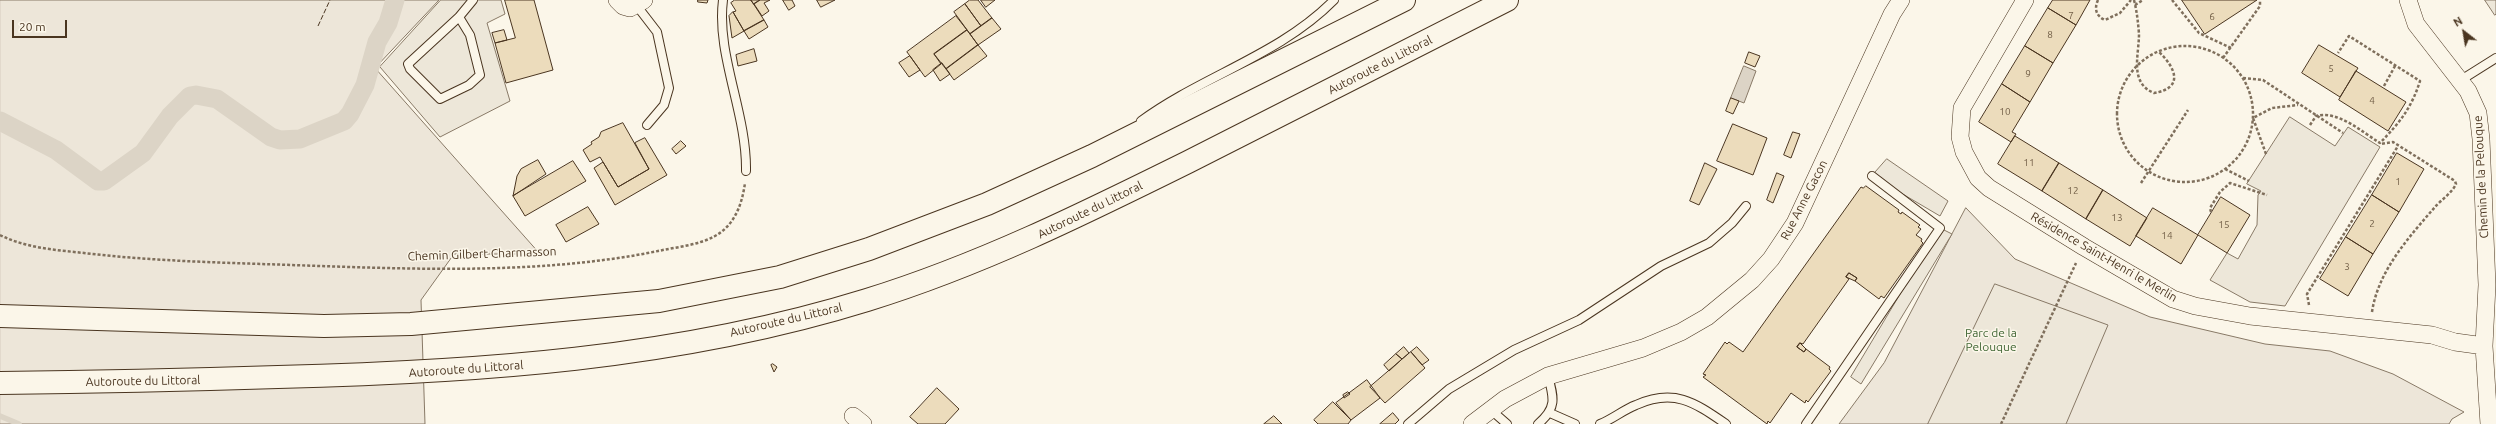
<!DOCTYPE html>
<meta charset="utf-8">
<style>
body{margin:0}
#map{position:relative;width:2496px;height:424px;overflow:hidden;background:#fbf6e9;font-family:Ubuntu,sans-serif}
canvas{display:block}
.north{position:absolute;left:2444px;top:12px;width:40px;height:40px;-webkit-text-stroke:3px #fbf6e9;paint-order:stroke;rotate:329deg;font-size:11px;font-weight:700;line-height:16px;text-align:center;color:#4a3520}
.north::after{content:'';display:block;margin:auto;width:14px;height:18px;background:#4a3520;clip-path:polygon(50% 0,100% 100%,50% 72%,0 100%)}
.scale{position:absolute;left:12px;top:20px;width:55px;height:18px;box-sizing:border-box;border:2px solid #4a3520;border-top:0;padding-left:5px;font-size:12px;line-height:14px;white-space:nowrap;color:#4a3520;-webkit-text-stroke:3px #fbf6e9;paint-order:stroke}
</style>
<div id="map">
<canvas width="2496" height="424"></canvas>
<div class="north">N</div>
<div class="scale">20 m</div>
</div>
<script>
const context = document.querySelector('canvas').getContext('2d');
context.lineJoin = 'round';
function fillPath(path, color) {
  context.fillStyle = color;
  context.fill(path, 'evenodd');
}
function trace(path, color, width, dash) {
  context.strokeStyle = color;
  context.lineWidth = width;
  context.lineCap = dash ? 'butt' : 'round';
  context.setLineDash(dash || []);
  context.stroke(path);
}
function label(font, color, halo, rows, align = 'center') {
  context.font = font + ' Ubuntu,sans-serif';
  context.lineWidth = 3;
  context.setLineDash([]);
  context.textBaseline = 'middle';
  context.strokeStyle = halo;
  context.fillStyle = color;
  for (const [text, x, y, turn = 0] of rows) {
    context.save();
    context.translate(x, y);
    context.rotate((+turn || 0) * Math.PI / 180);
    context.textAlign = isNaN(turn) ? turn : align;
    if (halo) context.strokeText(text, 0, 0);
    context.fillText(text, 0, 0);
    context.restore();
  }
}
const green = new Path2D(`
 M0 0H439L375 68 540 254H454L421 300 425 424H0Z
 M1966 208 2015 259 2150 317 2265 344 2330 351 2393 374 2464 412 2452 419 2449 424H1839L1884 363Z`);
fillPath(green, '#ede6d9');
trace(green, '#887966', 1);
const parking = new Path2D(`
 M441 0H501L505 14 487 23 510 101 440 137 380 67Z
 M2485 0H2496V14L2495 15Z
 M2290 117 2335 146 2348 127 2380 147 2285 306 2250 302 2210 280 2227 253 2238 259 2257 225 2258 195 2261 191 2247 184Z
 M1887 159 1948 201 1940 216 1872 176Z
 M1940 228 1952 234 1861 384 1851 377Z
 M1995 284 2108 325 2066 424H1928Z`);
fillPath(parking, '#ede7d9');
trace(parking, '#887966', 1);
const water = new Path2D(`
 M1744 66 1756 71 1744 103 1731 98Z`);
fillPath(water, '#dcd4c6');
trace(water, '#887966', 1);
trace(new Path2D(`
 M0 416 19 424`), '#dcd4c6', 5.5);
trace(new Path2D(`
 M0 121 56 150 98 181H104L143 153 170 116 190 96 196 95 217 99 271 137 280 140 300 139 344 121 350 114 365 85 377 42 388 23 395 0`), '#dcd4c6', 19);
const building = new Path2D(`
 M505 0H534L553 70 506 83 495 43 515 38Z
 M698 0H708L707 3 698 2Z
 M735 0H751L764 20 744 31 733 12 736 11 731 3Z
 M751 0H760L754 4Z
 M760 0H770L764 3 769 11 762 16 754 4Z
 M783 0H792L795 6 789 10Z
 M817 0H835L821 7Z
 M970 0H978L992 18 981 26 965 4Z
 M981 0H995L986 7Z
 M2053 0H2090L2076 25 2048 8Z
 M2182 0H2257L2205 34Z
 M965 4 981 26 970 34 954 12Z
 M2048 8 2076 25 2053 63 2025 46Z
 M733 12 744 31 732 38 729 16Z
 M956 16 967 30 934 54 941 64 925 77 907 52Z
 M992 18 1001 29 978 45 970 34Z
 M764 20 768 27 749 39 744 31Z
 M504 30 507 40 495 43 492 33Z
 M967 30 978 45 946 69 934 54Z
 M978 45 987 56 954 80 946 69Z
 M2319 45 2358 68 2340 97 2302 73Z
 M2025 46 2053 63 2030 102 2002 84Z
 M754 49 757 61 738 66 736 55Z
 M1749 52 1760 56 1755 67 1745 63Z
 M910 56 920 70 909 77 899 63Z
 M942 63 950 74 940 81 933 70Z
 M2356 71 2406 102 2388 131 2339 100Z
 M2002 84 2030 102 2012 132 2016 134 2011 142 1979 122Z
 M1731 98 1739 101 1733 114 1726 111Z
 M623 123 649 169 618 187 600 157 590 162 583 150 592 144 591 142 599 137 601 132Z
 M1733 124 1767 138 1753 175 1717 161Z
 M1793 132 1800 134 1791 158 1784 155Z
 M2015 136 2059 163 2042 191 1998 164Z
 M645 138 667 175 615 205 594 168 603 162 618 187 649 169 635 143Z
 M681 141 686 146 676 154 672 149Z
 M2397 153 2424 169 2399 212 2372 195Z
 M538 160 546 174 513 196 517 176 521 169Z
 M573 161 586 181 525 216 513 196Z
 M1705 163 1717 169 1699 205 1690 201Z
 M2059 163 2103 190 2086 219 2042 191Z
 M1777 173 1784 176 1773 203 1767 200Z
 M1866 186 1899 210 1898 212 1901 214 1902 212 1920 225 1918 227 1921 229 1916 235 1922 239 1921 241 1923 243 1884 298 1881 296 1879 299 1855 281 1857 278 1849 273 1846 277 1849 279 1803 344 1800 343 1797 347 1804 352 1806 349 1830 367 1829 369 1831 371 1808 402 1806 400 1805 403 1791 393 1770 423 1768 421 1767 424 1703 377 1706 375 1703 374 1725 342 1727 344 1729 342 1743 352 1861 187 1863 188Z
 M2103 190 2147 218 2130 246 2086 219Z
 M2372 195 2399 212 2373 254 2346 237Z
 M2221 197 2250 215 2227 253 2198 235Z
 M588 207 599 224 566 242 556 225Z
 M2153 208 2198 235 2181 264 2136 236Z
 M2346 237 2373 254 2348 296 2320 279Z
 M1849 273 1857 278 1855 281 1846 277Z
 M1800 343 1806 349 1804 352 1797 347Z
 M1404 347 1409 353 1402 359 1396 354Z
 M1417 347 1429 360 1422 365 1411 352Z
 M1411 352 1425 368 1385 403 1370 387Z
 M1396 354 1402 359 1389 371 1384 365Z
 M773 364 777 367 774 372 771 365Z
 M1367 380 1380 398 1351 420 1336 403Z
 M937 388 959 409 945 424H918L910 417Z
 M1348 392 1350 394 1344 398 1343 395Z
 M1333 402 1351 420 1348 424H1318L1314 420Z
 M1393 413 1399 420 1395 424H1380Z
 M1274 416 1282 424H1264Z`);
fillPath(building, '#ecdcbc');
trace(building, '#4a3520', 1);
const lane = new Path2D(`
 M723 0C716 55 747 113 746 171
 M637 6 657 32 669 88 664 105 647 125
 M459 17 470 35 480 75 469 85 440 99 410 69 408 64 459 17 473 0
 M2461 80 2496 58
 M1141 121C1202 76 1280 55 1334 0
 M1491 410 1507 424
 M1550 413 1575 424
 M1408 424 1449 389 1514 350 1579 320 1661 266 1709 243 1732 223 1746 206
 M1538 424C1557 408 1554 398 1548 376
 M1600 424C1613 419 1623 410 1636 405 1674 388 1694 402 1726 424
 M1806 424 1940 228 1872 176`);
const street = new Path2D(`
 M617 0 623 6 630 8 644 0
 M2025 0 1962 108 1960 137 1964 152 1978 178 1989 188 2084 247 2173 299 2195 306 2250 316 2432 335 2455 342 2484 346
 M2408 0 2416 24 2468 91 2478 113 2481 139 2487 285 2484 346 2489 424
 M853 416 863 424
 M1472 424 1505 399 1548 376 1643 348 1681 332 1707 317 1752 280 1771 259 1795 223 1892 14 1901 0`);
const highway = new Path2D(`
 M0 316 324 326 411 324 659 301 780 277 869 249 987 204 1092 156 1404 0
 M0 383C93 382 185 380 278 377 476 372 677 359 867 300 980 265 1083 214 1188 162 1294 108 1401 54 1507 0`);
trace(lane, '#4a3520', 10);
trace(street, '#4a3520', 18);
trace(highway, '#4a3520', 24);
trace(new Path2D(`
 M2098 0C2094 9 2096 16 2105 20L2120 13 2131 0
 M2134 0C2137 12 2138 22 2139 34 2139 55 2129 83 2154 93 2185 88 2175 67 2159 52
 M2172 0 2199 33 2231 48
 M2135 5 2143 0
 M2117 114a68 68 0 1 1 136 0a68 68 0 1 1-136 0Z
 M2223 58 2260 6V0
 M2243 78 2263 80 2343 133
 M2384 86 2395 66
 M2310 125 2316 116C2338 110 2362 132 2380 143 2400 122 2411 109 2420 81L2349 36 2338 53
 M2266 154 2253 118 2272 108 2298 105
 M2225 169 2249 181
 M2141 183 2188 110
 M2211 212 2210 208 2220 192 2230 183 2267 195
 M0 235C26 248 56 250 84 253 143 260 202 262 261 264 391 268 531 277 658 251 677 247 699 245 715 236 735 225 742 204 745 183
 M2309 305 2307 294 2398 146
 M2372 312C2378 271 2409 237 2435 207 2441 200 2452 193 2456 184L2455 181 2393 142 2380 144
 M2001 424 2076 263`), '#7f6f5c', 2.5, [3, 2]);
trace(lane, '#fbf6e9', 8);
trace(street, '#fbf6e9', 17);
trace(highway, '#fbf6e9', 22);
trace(new Path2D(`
 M318 26 330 0`), '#4a3520', 1, [5, 2]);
label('10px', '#725f47', null, [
 ["7",2071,16],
 ["6",2212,17],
 ["8",2050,35],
 ["5",2331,69],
 ["9",2028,74],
 ["4",2372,101],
 ["10",2005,112],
 ["11",2029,163],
 ["1",2398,182],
 ["12",2073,191],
 ["13",2117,218],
 ["2",2372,224],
 ["15",2224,225],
 ["14",2167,236],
 ["3",2347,267]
]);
label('12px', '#4a3520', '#fbf6e9', [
 ["Autoroute du Littoral",1380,65,-27],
 ["Chemin de la Pelouque",2481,177,-93],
 ["Rue Anne Gacon",1804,200,-63],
 ["Autoroute du Littoral",1090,210,-26],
 ["Chemin Gilbert Charmasson",482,254,-2],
 ["Résidence Saint-Henri le Merlin",2104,257,30],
 ["Autoroute du Littoral",786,320,-13],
 ["Autoroute du Littoral",466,369,-4],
 ["Autoroute du Littoral",143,381,-1]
]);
label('12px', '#436837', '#fbf6e9', [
 ["Parc de la",1991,333],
 ["Pelouque",1991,347]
]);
</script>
